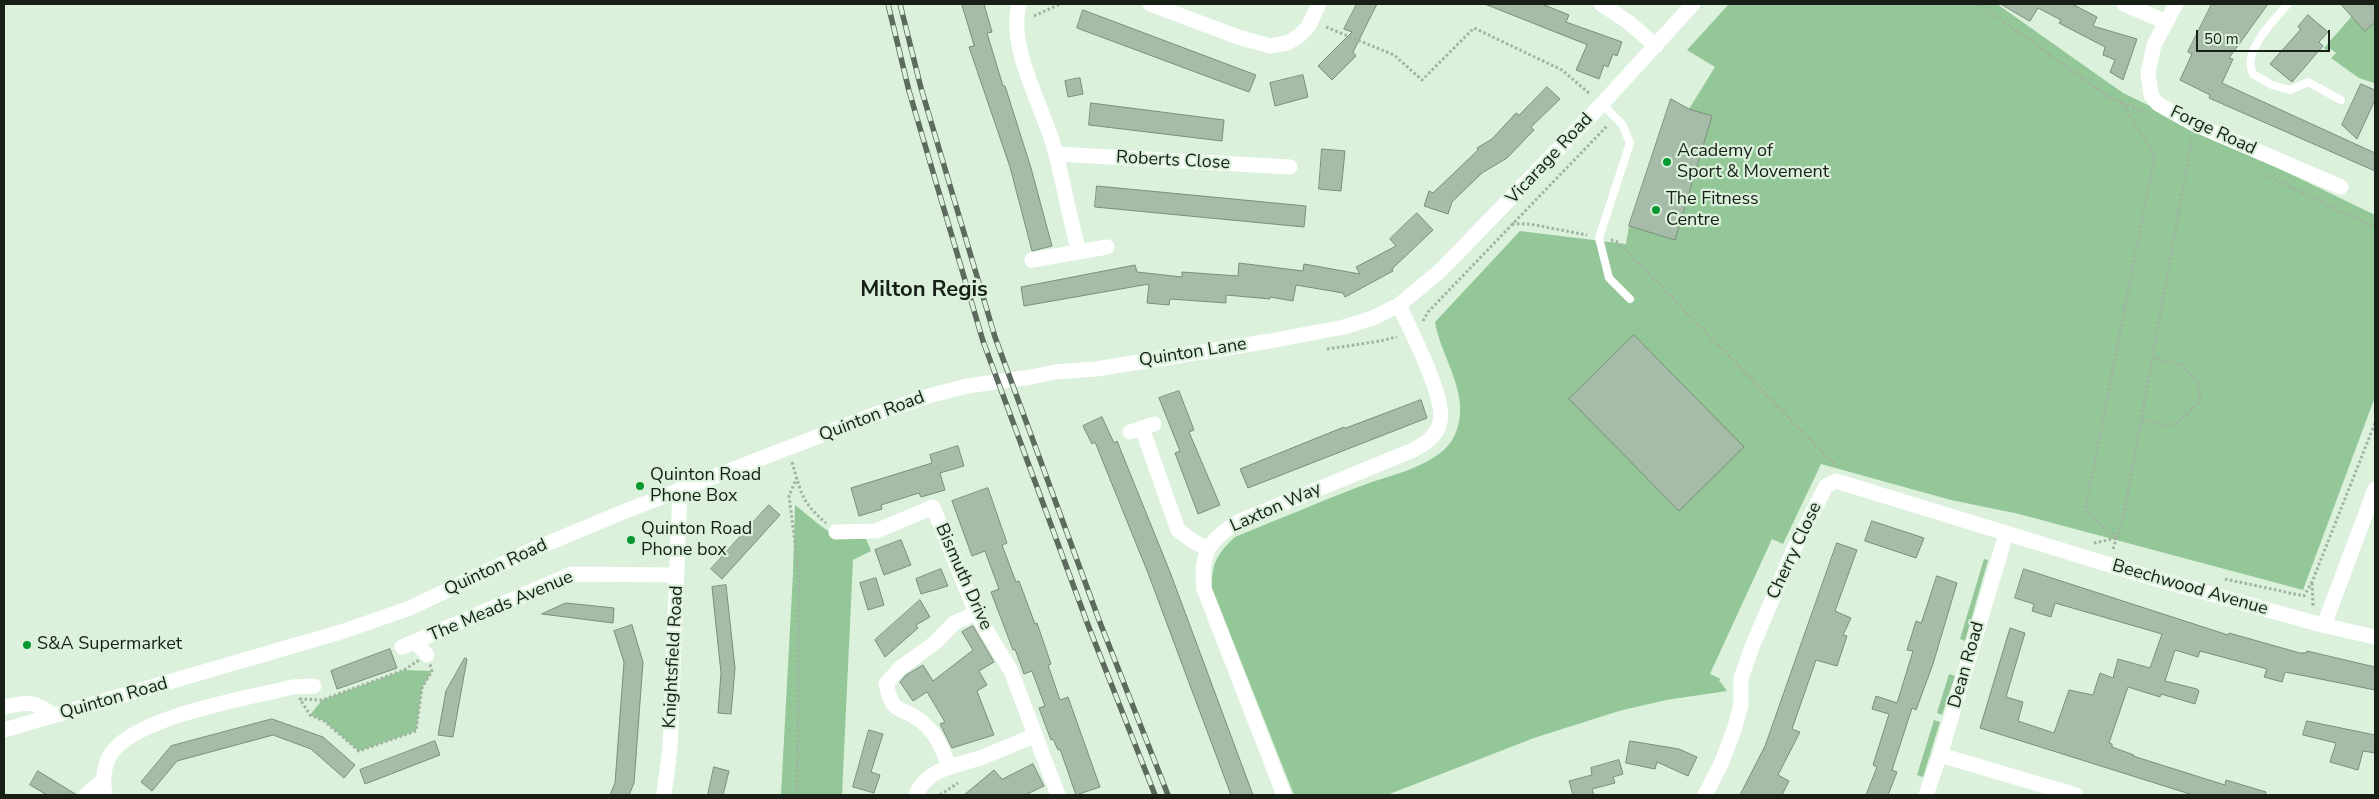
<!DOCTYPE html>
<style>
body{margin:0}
#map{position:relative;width:2379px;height:799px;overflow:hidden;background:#dbf1dc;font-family:"Nunito Sans",sans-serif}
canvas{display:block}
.frame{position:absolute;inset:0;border:5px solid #171f17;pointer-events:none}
.scale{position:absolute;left:2196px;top:30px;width:134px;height:22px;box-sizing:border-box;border:2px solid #171f17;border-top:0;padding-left:6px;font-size:15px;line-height:18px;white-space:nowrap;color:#171f17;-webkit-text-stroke:4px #dbf1dc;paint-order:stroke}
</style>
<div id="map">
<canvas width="2379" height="799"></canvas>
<div class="frame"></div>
<div class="scale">50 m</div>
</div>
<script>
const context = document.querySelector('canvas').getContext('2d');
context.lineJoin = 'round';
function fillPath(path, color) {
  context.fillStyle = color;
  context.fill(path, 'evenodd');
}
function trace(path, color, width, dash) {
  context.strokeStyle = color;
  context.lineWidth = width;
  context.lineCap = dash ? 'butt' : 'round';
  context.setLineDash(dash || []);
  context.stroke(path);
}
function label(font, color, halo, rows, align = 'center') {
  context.font = font + ' "Nunito Sans",sans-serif';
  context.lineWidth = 4.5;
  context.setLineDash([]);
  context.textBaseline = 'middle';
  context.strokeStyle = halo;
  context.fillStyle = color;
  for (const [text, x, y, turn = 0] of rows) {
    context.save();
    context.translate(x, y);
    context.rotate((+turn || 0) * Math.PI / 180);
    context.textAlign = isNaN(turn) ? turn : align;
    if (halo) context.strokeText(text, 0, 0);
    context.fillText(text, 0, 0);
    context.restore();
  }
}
fillPath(new Path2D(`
 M1729 4H1997L2123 93 2375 215V397L2303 590 2019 514 1951 500 1821 464 1783 544 1772 539 1710 674 1721 679 1719 680 1727 691 1666 700 1619 711 1534 738 1387 795H1294L1212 588C1212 563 1216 555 1235 537 1277 520 1319 502 1361 486 1390 475 1420 470 1444 450 1456 439 1461 422 1460 405 1458 376 1440 351 1435 322L1520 231 1626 244 1629 226 1675 239 1712 116 1689 109 1715 67 1687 50Z
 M2352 16 2365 31 2373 23 2375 25 2374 83 2359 78 2331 58 2336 53 2331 49 2328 51 2324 48Z
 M795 505C815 520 835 544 862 537L866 539 871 551 853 560 842 795H781L793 573Z
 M1984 559 1988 560 1965 641 1960 639Z
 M404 670 432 671 422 688 416 731 359 751 324 721 310 715 322 700Z
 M1949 674 1955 676 1942 715 1937 713Z
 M1934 720 1940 722 1923 777 1917 775Z`), '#94c797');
const building = new Path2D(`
 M962 4H984L992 32 987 33 1003 86H1005L1031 168 1052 246 1032 251 1010 167 969 47 974 46Z
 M1357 4H1377L1353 52 1356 56 1332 80 1318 66 1352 32 1344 29Z
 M1485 4H1542L1569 15 1566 22 1622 42 1617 56 1613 54 1608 67 1604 65 1599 79 1576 70 1587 45Z
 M2001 4H2072L2097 17 2093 26 2137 39 2123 80 2110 72 2115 60 2103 55 2105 47 2059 23 2061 20 2038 8 2030 21Z
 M2212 4H2268L2229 58 2233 59 2222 83 2375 153V171L2209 98 2210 95 2180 80 2192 54 2188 52Z
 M2341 4H2375V22L2365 31Z
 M1083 10 1256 75 1249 92 1077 28Z
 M2308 15 2328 32 2319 42 2323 46 2292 82 2270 64 2301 29 2298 27Z
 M1303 75 1308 97 1275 106 1270 83Z
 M1080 78 1083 94 1068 97 1065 81Z
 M2361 84 2375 90V100L2357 139 2342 125Z
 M1547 87 1560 99 1531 127 1534 130 1507 158 1482 173 1452 202 1448 214 1424 206 1429 191 1433 193 1478 150 1477 148 1492 139 1516 113 1519 115Z
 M1671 99 1689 109 1712 116 1675 240 1629 226Z
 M1091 103 1224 120 1222 141 1089 125Z
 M1322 149 1345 151 1341 191 1319 189Z
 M1097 186 1306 206 1304 227 1095 207Z
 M1417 213 1433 230 1392 269 1393 271 1345 297 1343 293 1296 285 1293 301 1270 297V299L1226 295V303L1170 299 1169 305 1147 303 1149 284 1024 306 1021 287 1135 265 1137 272 1182 277V272L1238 276 1239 263 1303 271 1304 264 1360 274 1356 267 1396 246 1390 239Z
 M1634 335 1744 447 1679 511 1569 399Z
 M1179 391 1194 430 1189 432 1220 505 1198 514 1175 453 1180 451 1159 398Z
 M1421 400 1427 418 1248 488 1240 469 1344 427 1345 428Z
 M1102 417 1114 443 1117 441 1170 572 1253 795H1231L1148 573 1095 442 1092 444 1083 426Z
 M958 446 964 466 940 473 945 490 921 497 919 493 881 505 882 509 859 516 851 488 932 463 930 455Z
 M988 488 1007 543 1002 545 1016 582 1019 581 1035 624 1037 623 1051 664 1048 665 1060 700 1068 697 1100 787 1076 795 1060 749 1058 750 1053 739 1051 740 1039 708 1045 706 1032 671 1024 674 1015 649 1013 650 991 592 999 589 985 551 972 556 952 501Z
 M769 505 780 515 722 579 711 569Z
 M1872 521 1924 538 1916 558 1865 541Z
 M901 540 911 565 884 575 875 550Z
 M1837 543 1857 550 1835 611 1851 618 1843 635 1847 636 1837 666 1816 660 1792 729 1800 732 1778 775 1789 781 1782 795H1740L1765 746Z
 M941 569 948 586 921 594 916 579Z
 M2024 569 2228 635 2229 633 2300 653H2306L2307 651 2375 667V690L2285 672 2282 682 2264 677 2267 669 2200 651 2198 657 2175 650 2165 681 2197 689 2199 691 2195 704 2161 694 2160 697 2128 687 2109 743 2112 744V747L2134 755 2133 756 2225 785 2226 780 2266 792 2265 795H2193L1980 728 2010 628 2025 633 2006 697 2023 702 2018 721 2054 733 2069 690 2093 695 2100 673 2113 678 2118 659 2150 668 2162 634 2055 603 2051 617 2032 611 2034 604 2015 598Z
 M1937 576 1957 583 1933 664 1916 710 1912 708 1892 770 1897 772 1888 795H1866L1877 767 1873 765 1889 714 1872 709 1876 696 1897 703 1913 651 1907 650 1916 621 1921 623Z
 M876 578 884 605 868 610 860 583Z
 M726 585 735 668 731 714 718 713 721 673 712 587Z
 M920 600 930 617 916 625 918 628 885 657 875 640Z
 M566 603 614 608 613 623 542 614Z
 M632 625 643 662 634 783 629 795H610L615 783 624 662 614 631Z
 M973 626 994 662 979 671 987 685 977 691 994 735 952 748 940 724 945 722 927 692 913 701 900 682 906 675 923 665 933 681 973 650 962 632Z
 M390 649 397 668 337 689 331 671Z
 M465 658 467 659 453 737 438 735 446 691Z
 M272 719 323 737 355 765 344 778 311 749 273 735 177 761 152 791 141 782 171 746Z
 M2307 721 2375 735V753L2363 751 2358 770 2330 762 2336 743 2303 735Z
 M869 730 883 734 871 772 880 775 874 793 853 787Z
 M435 741 440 755 365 784 360 770Z
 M1630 741 1679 749 1697 757 1688 776 1657 762 1655 769 1626 763Z
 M1619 760 1623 774 1613 777 1615 783 1592 789 1594 795H1573L1569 781 1592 775 1591 768Z
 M1033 764 1044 786 1025 795H964L994 770 1002 779Z
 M714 767 729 771 723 795H708Z
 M38 771 77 795H47L30 785Z`);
fillPath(building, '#a7bca8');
trace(building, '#7a8e7b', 1);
trace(new Path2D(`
 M1979 4 2107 96 2143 112
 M1034 16 1060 4
 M1326 27 1394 55 1422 80 1474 28 1562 70 1590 94
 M2266 175 2375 228
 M1512 224H1530L1587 235
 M1611 240 1616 241 1647 272 1835 465
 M1423 321 1428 312 1607 126
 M1327 349 1380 341 1397 337
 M2141 419 2167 426 2179 422 2199 402 2200 392 2199 385 2183 366 2152 357
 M792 462C801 492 801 502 826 523
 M797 477 789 496 799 575 797 795
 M2117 538 2085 511 2155 154 2121 102
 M2094 543 2117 538
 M2113 549 2124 514 2192 138
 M2225 579 2304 596 2312 582 2375 423
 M2312 583 2313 606
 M427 655 432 671 422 688 416 731 359 751 324 721 310 715 300 699 322 700 404 670Z
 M940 795 958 783`), '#a0b2a1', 3, [2.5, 2.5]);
trace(new Path2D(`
 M2288 4C2275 19 2241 52 2253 74L2272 85 2290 90 2308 82 2341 100
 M1602 104 1622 124 1630 143 1599 238 1609 278 1630 299`), '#fff', 8);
trace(new Path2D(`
 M1019 4C1007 50 1045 109 1056 154 1064 187 1070 219 1079 252
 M1150 4 1238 37 1270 46 1287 43 1299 36 1308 27 1319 4
 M1601 4 1627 21 1656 46
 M2124 4 2166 22
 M2176 4 2154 45 2148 73 2151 95 2158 104 2192 123 2341 187
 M1056 154 1290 167
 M1032 260 1107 247
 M1142 428 1178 530 1194 542 1208 548
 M1130 432 1154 424
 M836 532 876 531 933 507 976 613 1011 671 1058 795
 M2322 625H2324L2375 489
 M416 643 427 655
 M402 647 572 574 677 575
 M4 707C26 702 36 700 53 716
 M4 730 344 631 410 608 532 550 623 512 873 415 932 395 967 386 1031 377 1055 372 1096 369 1270 341 1344 327 1373 318 1399 305 1440 271 1602 104 1693 4
 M1940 755 2076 795
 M949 766C942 748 936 733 921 721 900 704 894 718 886 684L900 668 936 642 954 623 976 613
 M86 795 103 780
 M105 795C103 783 103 769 109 757 130 717 249 698 293 687L314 686
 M664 795 670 748 680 489
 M916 795C926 769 955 766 980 758 998 751 1016 743 1034 736
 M1284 795 1204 589C1200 553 1209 539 1240 521L1411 451C1423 445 1437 437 1440 422 1446 397 1410 330 1399 305
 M1705 795 1721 764 1734 730 1741 705V678L1752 647 1792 553 1826 486 1836 481 2146 576 2322 625 2375 637
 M1926 795 1940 755 2006 534`), '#fff', 15);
const rail = new Path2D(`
 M888 4 909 91 983 341 1088 625 1155 795
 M900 4 921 88 995 337 1099 620 1168 795`);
trace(rail, '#5d6a5e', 5.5);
trace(rail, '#dbf1dc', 4, [11]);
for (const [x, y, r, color] of [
 [1667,162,5,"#069932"],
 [1656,210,5,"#069932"],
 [640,486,5,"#069932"],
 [631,540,5,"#069932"],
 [27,645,5,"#069932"]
]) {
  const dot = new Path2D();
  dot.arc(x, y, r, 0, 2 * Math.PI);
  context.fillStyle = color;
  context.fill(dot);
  trace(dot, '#dbf1dc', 2);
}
label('18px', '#171f17', '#dbf1dc', [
 ["Forge Road",2213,131,25],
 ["Vicarage Road",1550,159,-47],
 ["Roberts Close",1173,161,3],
 ["Quinton Lane",1193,353,-9],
 ["Quinton Road",872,417,-21],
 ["Laxton Way",1276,508,-24],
 ["Cherry Close",1795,551,-65],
 ["Quinton Road",496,568,-25],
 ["Bismuth Drive",963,577,66],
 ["Beechwood Avenue",2190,588,16],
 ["The Meads Avenue",501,607,-23],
 ["Knightsfield Road",674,657,-87],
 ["Dean Road",1967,665,-74],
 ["Quinton Road",114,699,-16]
]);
label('18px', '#171f17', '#dbf1dc', [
 ["Academy of",1677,152],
 ["Sport & Movement",1677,173],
 ["The Fitness",1666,200],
 ["Centre",1666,221],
 ["Quinton Road",650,476],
 ["Phone Box",650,497],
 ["Quinton Road",641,530],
 ["Phone box",641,551],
 ["S&A Supermarket",37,645]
], 'left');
label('bold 22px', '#171f17', '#dbf1dc', [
 ["Milton Regis",924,291]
]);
</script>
